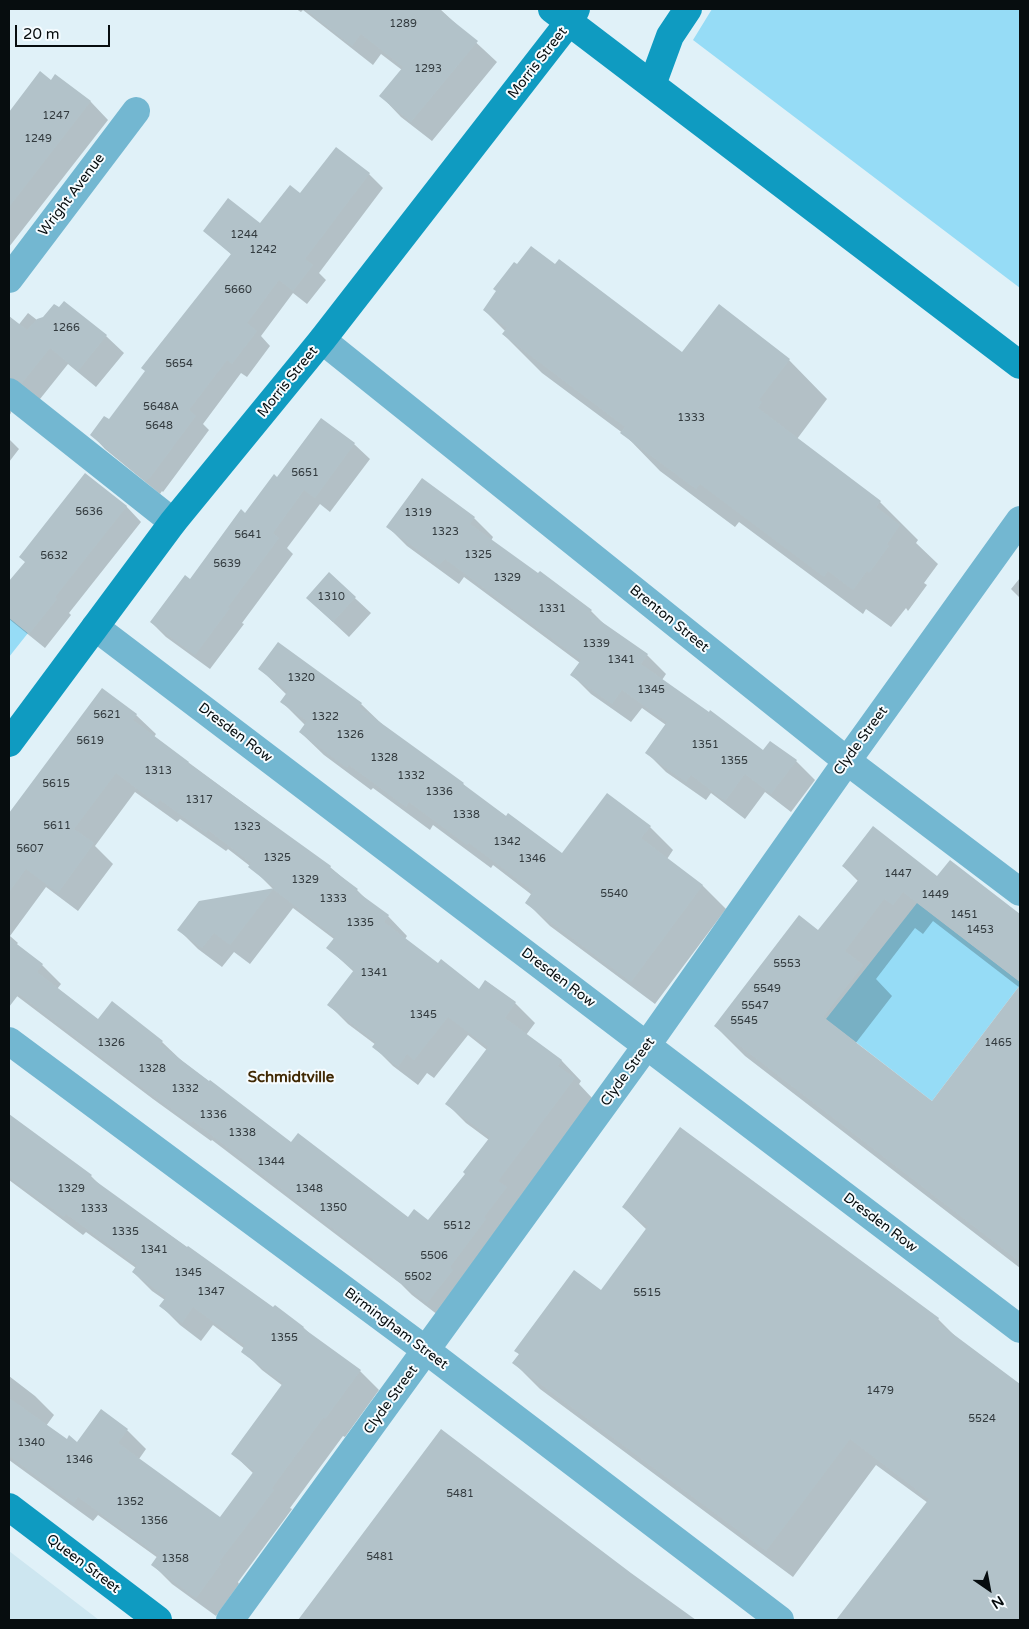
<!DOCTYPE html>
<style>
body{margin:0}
#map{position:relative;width:1029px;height:1629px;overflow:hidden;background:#e0f1f8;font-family:"Varela Round",sans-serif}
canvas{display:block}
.frame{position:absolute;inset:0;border:10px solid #070d0f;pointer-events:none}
.north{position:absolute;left:964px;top:1564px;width:50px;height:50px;-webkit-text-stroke:4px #f6fcff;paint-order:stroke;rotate:147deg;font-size:14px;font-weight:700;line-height:20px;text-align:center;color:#070d0f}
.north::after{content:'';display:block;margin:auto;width:18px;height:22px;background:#070d0f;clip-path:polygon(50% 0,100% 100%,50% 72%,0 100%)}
.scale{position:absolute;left:15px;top:25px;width:95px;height:22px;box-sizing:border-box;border:2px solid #070d0f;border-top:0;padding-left:6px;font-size:15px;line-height:18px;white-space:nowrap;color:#070d0f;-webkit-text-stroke:4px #f6fcff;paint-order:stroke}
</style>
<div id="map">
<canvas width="1029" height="1629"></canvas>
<div class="frame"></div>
<div class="north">N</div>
<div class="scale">20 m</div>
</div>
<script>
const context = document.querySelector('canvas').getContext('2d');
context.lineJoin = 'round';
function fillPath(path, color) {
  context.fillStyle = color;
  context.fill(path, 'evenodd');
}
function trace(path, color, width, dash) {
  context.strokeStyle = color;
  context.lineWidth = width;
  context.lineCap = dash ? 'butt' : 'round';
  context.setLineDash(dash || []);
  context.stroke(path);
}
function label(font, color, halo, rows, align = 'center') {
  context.font = font + ' "Varela Round",sans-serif';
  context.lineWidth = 4;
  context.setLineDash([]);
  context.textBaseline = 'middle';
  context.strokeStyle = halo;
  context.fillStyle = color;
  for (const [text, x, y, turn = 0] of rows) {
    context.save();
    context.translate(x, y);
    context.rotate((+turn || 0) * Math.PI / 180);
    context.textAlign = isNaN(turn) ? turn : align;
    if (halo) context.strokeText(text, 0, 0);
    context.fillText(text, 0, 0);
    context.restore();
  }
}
fillPath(new Path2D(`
 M9 1551 99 1620H9Z`), '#cde6f0');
fillPath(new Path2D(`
 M712 9H1020V288L693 40Z
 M9 618 28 633 9 657Z
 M917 903 1020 982V985L932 1101 826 1019Z`), '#96dcf6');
fillPath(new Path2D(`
 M296 9H440L497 62 432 141 401 117 381 96 402 70 381 54 373 65 303 10 301 12Z
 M40 73 52 82 56 76 91 102 108 120 9 247V114Z
 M369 174 383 188 319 273 326 280 307 304 293 293 261 336 270 346 247 377 241 373 203 424 209 430 163 492 162 491 160 494 105 449 92 435 110 421 232 255 204 230 260 225 300 195Z
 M484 310 683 353 789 360 827 399 797 439 880 502 918 540 916 543 938 564 924 583 927 585 908 611 906 608 891 627 866 609 863 614 739 522 735 527 660 471 624 434 542 373 503 334 506 332Z
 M28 313 37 320 106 336 124 353 96 387 68 364 40 399 11 407V413L9 416V337Z
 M321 420 354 444 370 459 330 512 320 504 287 548 293 554 242 623 244 624 210 669 166 637 151 622 190 580 278 478Z
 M9 439 19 449 9 462Z
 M422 480 474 518 493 537 491 541 591 611 610 630 647 655 666 674 662 680 763 752 796 761 815 780 791 812 765 792 745 819 711 793 706 800 666 772 647 753 666 725 642 708 631 722 591 694 572 675 580 663 464 577 459 584 407 546 388 527Z
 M126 506 141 522 69 613 71 615 45 648 9 619V583L26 562Z
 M329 574 371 613 349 637 307 598Z
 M1020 578V598L1011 589Z
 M260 669 361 704 384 726 463 784 470 791 507 817 562 855 650 827 673 850 667 859 703 886 726 909 655 1004 550 926 526 902 532 895 493 865 491 868 433 825 430 830 373 788 371 790 324 755 300 732 305 725 282 702 287 695Z
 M136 715 156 734 154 737 330 867 357 890 371 904 388 916 407 936 405 939 438 964 479 990 486 981 515 1003 535 1023 526 1035 562 1061 581 1081 579 1084 593 1099 518 1200 525 1207 447 1322 412 1295 401 1284 212 1140 211 1141 153 1099 9 990V821L18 809ZM135 792 177 822 180 819 226 851 228 849 250 866 273 889 200 903 179 930 198 949 222 967 234 952 250 964 293 908 334 939 328 948 354 972 329 1005 348 1024 376 1045 374 1047 393 1066 418 1085 427 1073 434 1078 468 1035 487 1050 447 1104 466 1123 489 1140 467 1174 428 1222 408 1219 291 1144 182 1061 162 1042 98 1021 57 989 61 984 42 965 16 945 18 943 10 936 46 887 78 911 113 864 95 846Z
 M950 862 1020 916V1268L745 1056 715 1026 818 932 858 881 843 866 937 878ZM933 921 1020 988 932 1102 855 1044 892 996 876 979 915 928 923 934Z
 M9 1117 91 1176 102 1187 274 1309 275 1307 304 1328 312 1336 360 1371 379 1390 345 1437 343 1436 290 1508 292 1509 238 1582 239 1584 216 1616 172 1584 153 1565 158 1558 98 1515 93 1521 9 1460V1376L35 1396 54 1415 46 1426 67 1441 77 1443 101 1411 127 1430 146 1449 139 1459 220 1519 254 1474 233 1454 283 1386 262 1370 243 1351 245 1349 213 1325 201 1341 180 1325 161 1306 165 1300 152 1291 133 1272 136 1268 86 1232 83 1235 9 1180Z
 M623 1207 938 1319 957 1338 1020 1386V1620H852L844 1612 928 1503 876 1465 793 1577 540 1389 514 1363 520 1355 516 1351 601 1292 647 1230Z
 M442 1431 630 1574 693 1620H300Z`), '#0003');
fillPath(new Path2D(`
 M305 9H438L478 41 411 122 379 96 403 67 361 34 352 46Z
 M40 71 51 80 55 74 91 101 9 207V112Z
 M336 147 370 173 305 259 313 265 293 291 279 280 247 323 257 331 232 364 227 360 189 410 196 416 149 479H148L146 481 90 435 104 416 109 419 145 371 141 368 231 254 203 231 228 198 260 223 290 185 300 193Z
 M531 246 555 264 559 259 682 352 719 304 790 359 759 400 762 402 758 408 881 501 876 507 900 525 887 544 889 546 869 573 867 571 853 590 828 571 824 577 700 484 696 489 620 433 625 427 502 334 507 328 483 310 496 291 493 289 504 275 514 262 517 264Z
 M64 301 107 335 78 371 50 348 22 383 12 377H9V316L27 330 37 319 43 317 54 304 59 307Z
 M321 418 355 443 315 498 304 490 273 533 279 538 228 607 230 608 195 655 150 622 185 575 190 579 241 509 245 513 274 474 277 477Z
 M85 473 127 506 55 597 57 599 29 634 9 617V581L25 562 19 557Z
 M422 478 475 517 470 524 538 573 540 571 592 610 589 613 648 654 641 664 709 712 710 710 763 750 770 741 797 760 771 794 745 774 725 801 691 775 686 782 645 753 667 722 622 690 612 704 570 675 581 660 445 559 439 565 386 527Z
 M329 572 356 597 333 622 306 598Z
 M278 642 362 703 359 707 464 783 463 784 506 816 508 813 562 853 607 793 651 826 641 838 703 885 631 982 525 903 533 891 469 843 467 845 409 802 406 807 349 765 347 768 299 732 307 721 280 702 288 691 258 669Z
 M102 688 137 714 133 720 189 762 188 763 331 866 330 868 358 889 356 891 389 915 384 922 438 963 441 959 479 989 485 980 516 1002 505 1018 562 1060 558 1066 575 1078 498 1181 507 1187 484 1217 486 1219 450 1267 453 1270 427 1303 391 1276 392 1274 193 1121 191 1123 132 1080 19 994 9 1007V938L43 964 37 972 98 1019 112 1001 163 1041 160 1044 209 1081 210 1080 291 1142 298 1133 408 1217 414 1209 428 1220 465 1174 463 1172 490 1137 445 1104 488 1047 448 1017 414 1060 407 1054 398 1067 372 1047 376 1042 327 1005 354 970 326 948 335 937 273 889 230 945 214 933 202 948 177 930 199 901 275 888 248 867 251 863 208 830 206 833 160 800 157 804 116 773 74 829 94 843 58 893 26 869 9 892V813Z
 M873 826 937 876 950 860 1020 914V982L903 892 893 905 884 899 845 951 863 965 823 1017 932 1101 1020 985V1262L714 1026 799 915 818 930 859 879 842 866Z
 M9 1114 92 1175 90 1177 187 1247 188 1246 273 1307 275 1305 304 1327 303 1328 361 1370 325 1419 323 1418 272 1488 274 1490 219 1562 221 1564 196 1598 151 1565 158 1555 78 1497 74 1503 9 1456V1398L67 1439 69 1435 77 1442 101 1409 128 1429 118 1443 220 1517 254 1471 231 1454 283 1383 241 1352 245 1345 193 1307 182 1323 159 1306 166 1297 132 1272 137 1265 66 1214 64 1217 9 1177Z
 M680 1127 939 1318 937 1322 1020 1384V1620H836L929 1499 850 1439 766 1551 512 1363 519 1354 514 1351 574 1270 601 1290 648 1226 622 1207Z
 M441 1429 631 1573 696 1620H298Z`), '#b2c2c9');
trace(new Path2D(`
 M9 279 136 111
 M322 340 847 761 1020 892
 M9 392 173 522
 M95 627 1020 1329
 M9 1041 427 1351 780 1620
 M230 1620 647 1045 847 761 1020 520`), '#73b7d1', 28);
trace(new Path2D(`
 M552 9 1020 365
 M652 85 670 36 688 9
 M9 743 173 522 322 340 569 22 576 9
 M9 1507 158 1620`), '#0f9bc1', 28);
label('11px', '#323a3e', null, [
 ["1289",403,24],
 ["1293",428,69],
 ["1247",56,116],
 ["1249",38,139],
 ["1244",244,235],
 ["1242",263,250],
 ["5660",238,290],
 ["1266",66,328],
 ["5654",179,364],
 ["5648A",161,407],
 ["1333",691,418],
 ["5648",159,426],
 ["5651",305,473],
 ["5636",89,512],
 ["1319",418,513],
 ["1323",445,532],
 ["5641",248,535],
 ["1325",478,555],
 ["5632",54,556],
 ["5639",227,564],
 ["1329",507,578],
 ["1310",331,597],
 ["1331",552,609],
 ["1339",596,644],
 ["1341",621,660],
 ["1320",301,678],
 ["1345",651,690],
 ["5621",107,715],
 ["1322",325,717],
 ["1326",350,735],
 ["5619",90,741],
 ["1351",705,745],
 ["1328",384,758],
 ["1355",734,761],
 ["1313",158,771],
 ["1332",411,776],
 ["5615",56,784],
 ["1336",439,792],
 ["1317",199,800],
 ["1338",466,815],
 ["5611",57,826],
 ["1323",247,827],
 ["1342",507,842],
 ["5607",30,849],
 ["1325",277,858],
 ["1346",532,859],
 ["1447",898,874],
 ["1329",305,880],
 ["5540",614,894],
 ["1449",935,895],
 ["1333",333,899],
 ["1451",964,915],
 ["1335",360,923],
 ["1453",980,930],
 ["5553",787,964],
 ["1341",374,973],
 ["5549",767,989],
 ["5547",755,1006],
 ["1345",423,1015],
 ["5545",744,1021],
 ["1326",111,1043],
 ["1465",998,1043],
 ["1328",152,1069],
 ["1332",185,1089],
 ["1336",213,1115],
 ["1338",242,1133],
 ["1344",271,1162],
 ["1329",71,1189],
 ["1348",309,1189],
 ["1350",333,1208],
 ["1333",94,1209],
 ["5512",457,1226],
 ["1335",125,1232],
 ["1341",154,1250],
 ["5506",434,1256],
 ["1345",188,1273],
 ["5502",418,1277],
 ["1347",211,1292],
 ["5515",647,1293],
 ["1355",284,1338],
 ["1479",880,1391],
 ["5524",982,1419],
 ["1340",31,1443],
 ["1346",79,1460],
 ["5481",460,1494],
 ["1352",130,1502],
 ["1356",154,1521],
 ["5481",380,1557],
 ["1358",175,1559]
]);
label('14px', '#070d0f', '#f6fcff', [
 ["Morris Street",538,63,-52],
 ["Wright Avenue",72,195,-53],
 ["Morris Street",288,382,-51],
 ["Brenton Street",669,619,39],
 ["Dresden Row",235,733,37],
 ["Clyde Street",861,741,-54],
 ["Dresden Row",558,978,37],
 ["Clyde Street",628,1072,-54],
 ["Dresden Row",880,1223,37],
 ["Birmingham Street",396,1329,37],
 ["Clyde Street",391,1400,-54],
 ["Queen Street",83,1564,37]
]);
label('bold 15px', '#402904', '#f6fcff', [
 ["Schmidtville",291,1078]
]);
</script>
